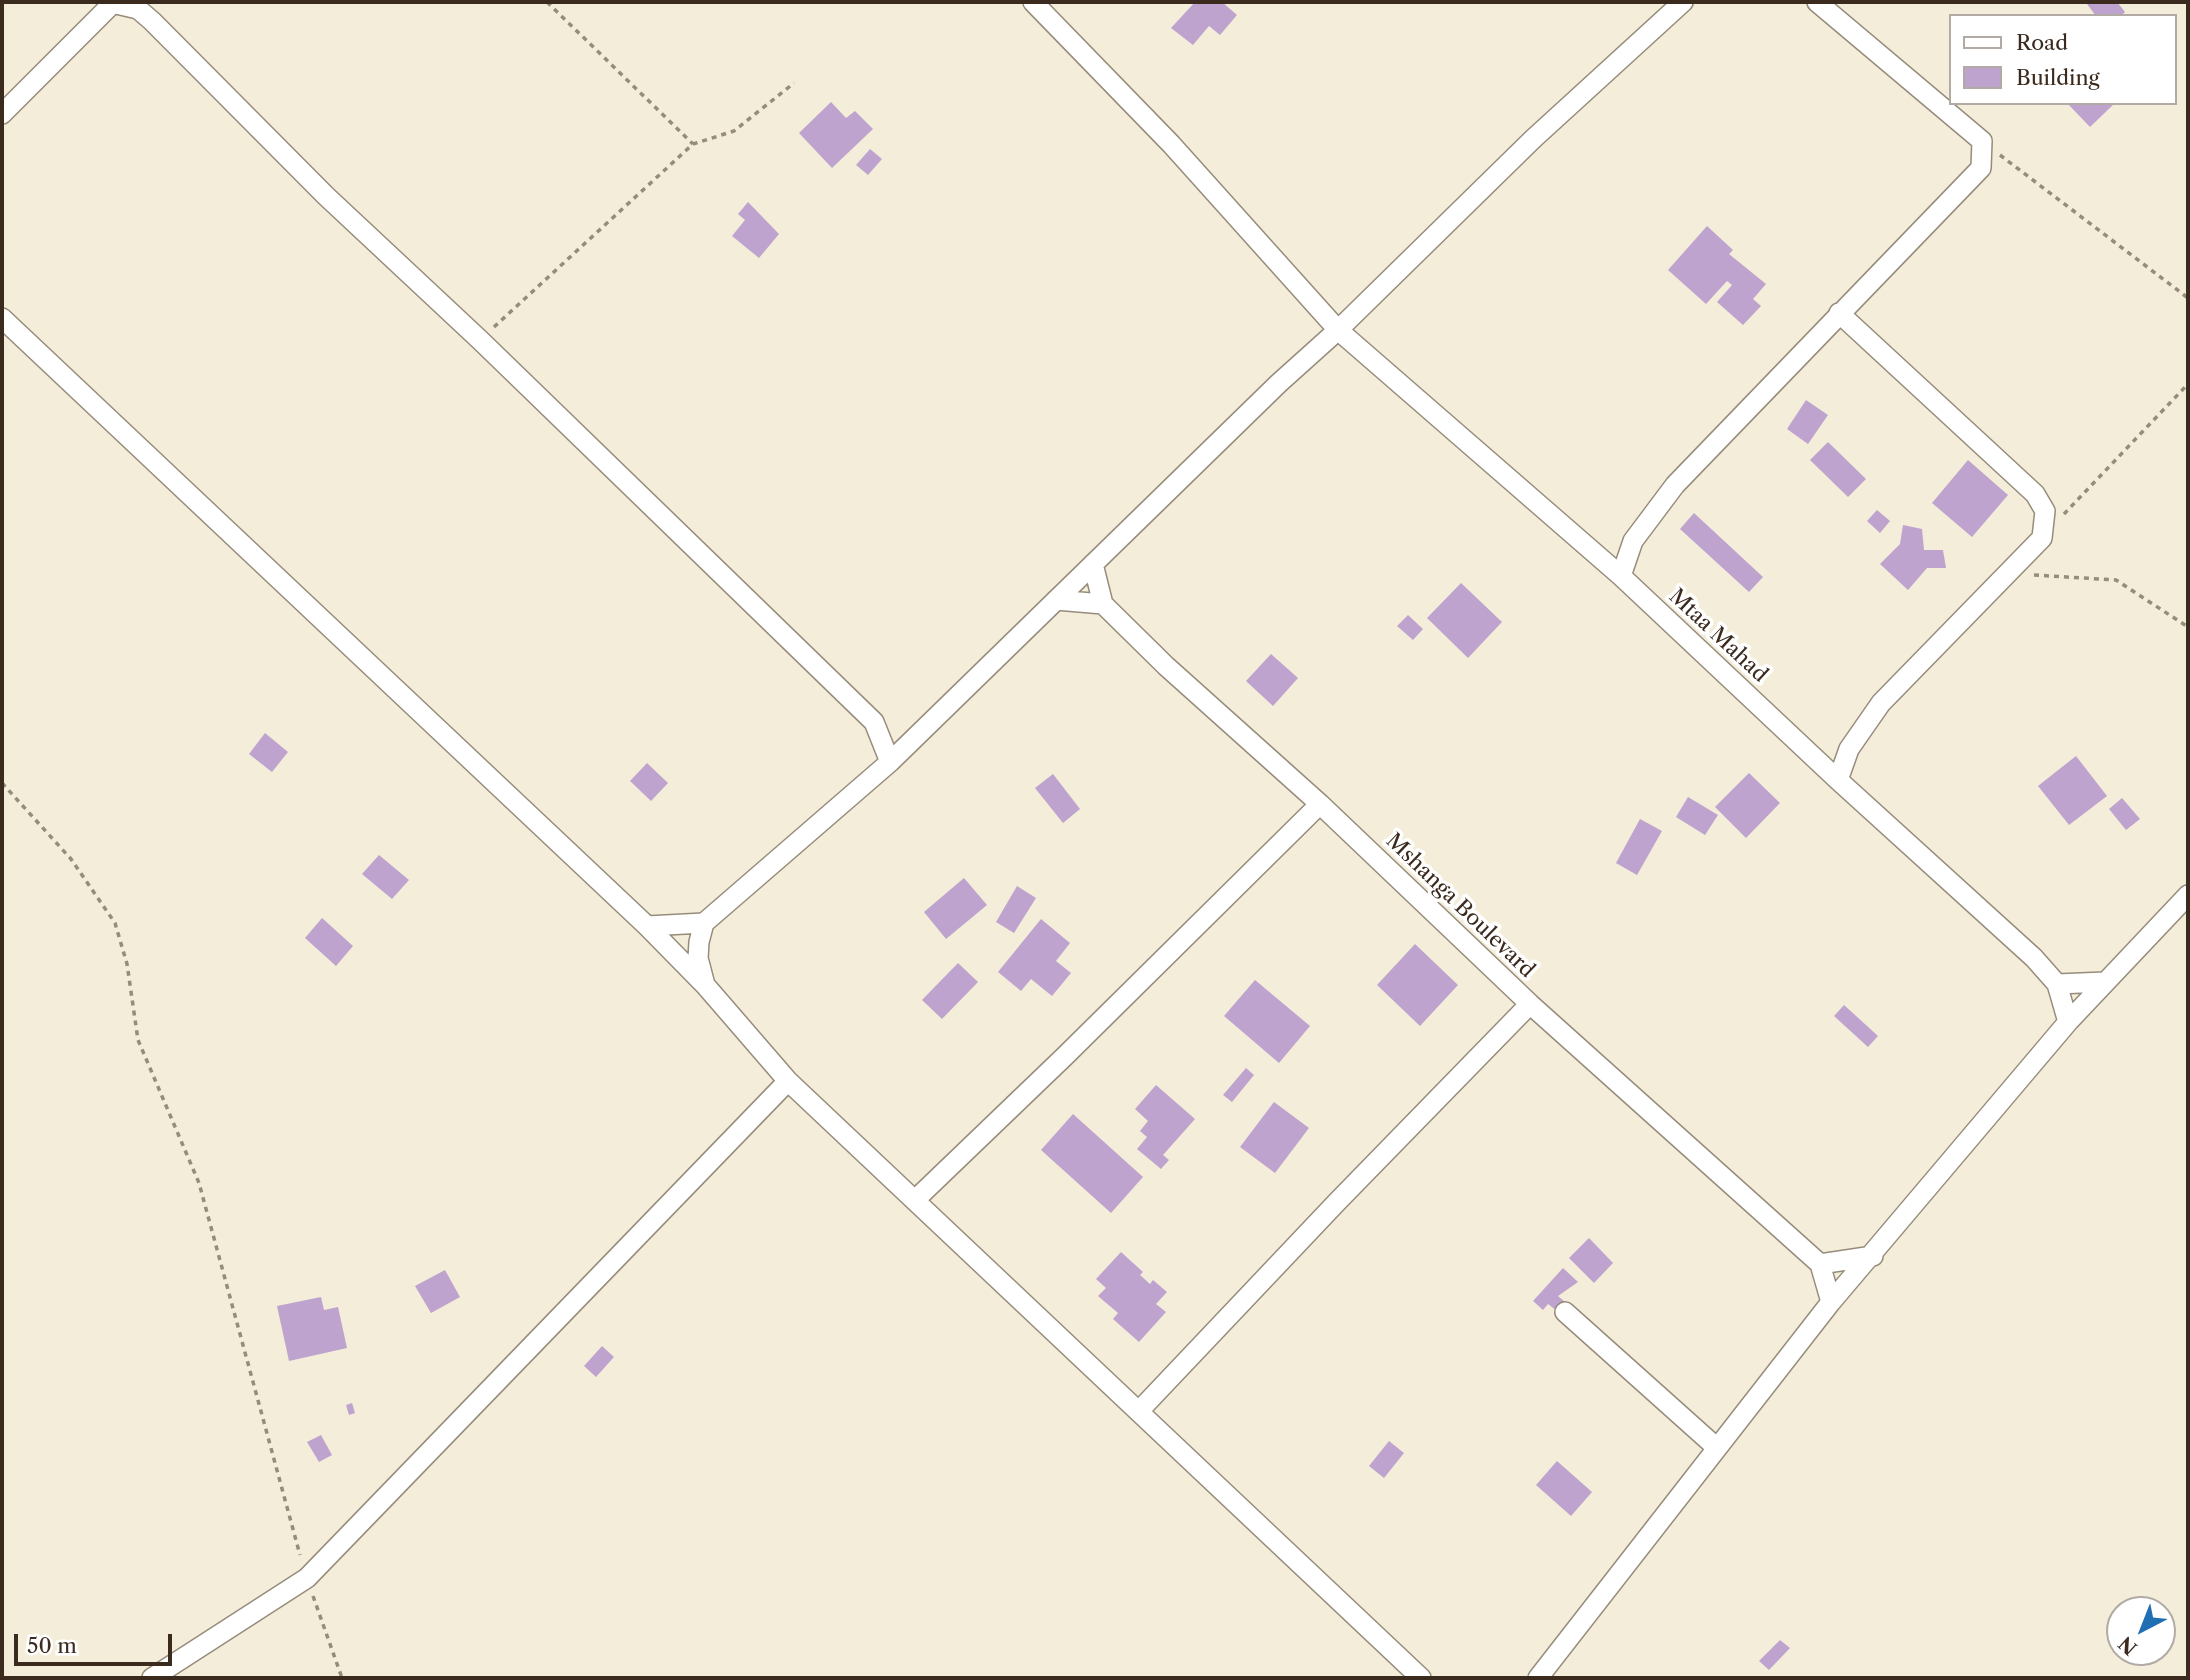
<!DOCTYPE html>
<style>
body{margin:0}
#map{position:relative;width:2190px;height:1680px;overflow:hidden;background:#f3edd9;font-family:"Libre Caslon Text",serif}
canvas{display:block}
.frame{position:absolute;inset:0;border:4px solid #3b2a1e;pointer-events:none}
.legend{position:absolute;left:1949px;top:14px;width:228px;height:91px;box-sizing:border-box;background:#fff;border:2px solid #b1aaa5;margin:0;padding:9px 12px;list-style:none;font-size:21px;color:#3b2a1e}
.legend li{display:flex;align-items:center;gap:14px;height:35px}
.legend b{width:35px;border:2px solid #b1aaa5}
.north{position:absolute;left:2106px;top:1596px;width:70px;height:70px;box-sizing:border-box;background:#fff;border:2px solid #b1aaa5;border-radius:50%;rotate:222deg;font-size:19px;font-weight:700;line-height:28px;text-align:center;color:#3b2a1e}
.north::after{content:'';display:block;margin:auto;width:24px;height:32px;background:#1f6fb2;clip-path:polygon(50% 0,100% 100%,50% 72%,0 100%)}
.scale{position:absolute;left:14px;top:1634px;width:158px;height:32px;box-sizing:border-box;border:4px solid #3b2a1e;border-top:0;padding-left:9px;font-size:21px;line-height:24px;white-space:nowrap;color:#3b2a1e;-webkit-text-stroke:5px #fff;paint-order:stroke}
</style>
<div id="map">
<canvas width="2190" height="1680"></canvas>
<div class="frame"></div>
<ul class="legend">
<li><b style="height:9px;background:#fff"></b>Road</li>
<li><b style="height:19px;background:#bfa3cf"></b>Building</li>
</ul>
<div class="north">N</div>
<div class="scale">50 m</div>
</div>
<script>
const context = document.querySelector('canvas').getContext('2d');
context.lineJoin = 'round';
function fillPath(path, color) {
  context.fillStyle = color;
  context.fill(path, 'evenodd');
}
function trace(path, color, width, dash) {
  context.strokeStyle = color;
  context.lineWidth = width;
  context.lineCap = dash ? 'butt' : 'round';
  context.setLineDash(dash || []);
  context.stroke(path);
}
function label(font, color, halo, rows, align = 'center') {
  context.font = font + ' "Libre Caslon Text",serif';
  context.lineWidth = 7;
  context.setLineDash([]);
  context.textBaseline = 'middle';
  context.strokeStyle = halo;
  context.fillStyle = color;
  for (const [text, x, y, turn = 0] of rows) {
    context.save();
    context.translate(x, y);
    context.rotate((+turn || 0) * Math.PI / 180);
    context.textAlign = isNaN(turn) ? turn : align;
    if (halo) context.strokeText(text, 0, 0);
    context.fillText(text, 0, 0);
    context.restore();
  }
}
fillPath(new Path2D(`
 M1195 2H1222L1237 15 1220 35 1209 26 1193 45 1171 28Z
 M2089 2H2117L2125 12 2121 16H2096L2087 4Z
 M831 102 846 118 855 111 873 129 832 168 799 133Z
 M2067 103H2115L2090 127Z
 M870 149 882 159 868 175 856 165Z
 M748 202 779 234 759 258 732 236 745 220 738 214Z
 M1707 226 1733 250 1729 254 1766 284 1753 299 1761 306 1743 325 1717 302 1732 285 1727 281 1706 304 1668 270Z
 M1806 400 1828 415 1808 444 1787 429Z
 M1828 442 1866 479 1848 497 1810 460Z
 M1968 460 2008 495 1972 537 1932 503Z
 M1877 510 1890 521 1880 533 1867 521Z
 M1694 513 1763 577 1749 592 1680 529Z
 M1903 525 1922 529 1924 550H1943L1946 568H1927L1908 590 1880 564 1900 544Z
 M1461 583 1502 622 1468 658 1427 618Z
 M1408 615 1423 629 1413 640 1397 626Z
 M1271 654 1298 678 1273 706 1246 681Z
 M265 733 288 752 272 772 249 754Z
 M2076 756 2107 796 2069 825 2038 786Z
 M647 763 668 783 651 801 630 781Z
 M1749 773 1780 803 1746 838 1715 807Z
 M1053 774 1080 809 1063 823 1035 788Z
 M1688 797 1718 815 1705 835 1676 817Z
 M2122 798 2140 819 2126 830 2109 809Z
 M1640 819 1662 831 1637 875 1616 863Z
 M379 855 409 880 392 899 362 874Z
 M964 878 987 905 946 939 924 912Z
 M1017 886 1036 898 1014 933 996 922Z
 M322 918 353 946 336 966 305 938Z
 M1041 919 1070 943 1056 961 1071 973 1052 996 1031 979 1021 991 998 972Z
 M1415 944 1458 985 1420 1026 1377 985Z
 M958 963 978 982 942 1019 922 1000Z
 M1255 980 1310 1026 1279 1063 1224 1016Z
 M1844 1005 1878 1036 1868 1047 1834 1016Z
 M1246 1068 1254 1075 1232 1102 1223 1095Z
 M1156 1085 1195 1119 1163 1155 1169 1160 1161 1169 1137 1149 1147 1137 1140 1131 1148 1121 1135 1109Z
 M1274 1102 1309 1128 1275 1173 1240 1147Z
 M1073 1114 1143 1177 1111 1213 1041 1150Z
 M1589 1238 1613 1263 1594 1283 1569 1258Z
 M1121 1252 1143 1272 1140 1275 1150 1284 1153 1280 1167 1292 1156 1304 1166 1312 1139 1342 1113 1319 1118 1313 1098 1296 1106 1288 1096 1279Z
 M1563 1268 1578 1282 1558 1296 1565 1302 1557 1311 1548 1304 1543 1310 1533 1301Z
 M445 1270 460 1297 431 1313 415 1286Z
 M321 1297 324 1310 338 1307 347 1348 289 1361 277 1306Z
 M602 1346 614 1357 596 1377 584 1366Z
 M352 1403 355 1413 349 1415 346 1405Z
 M321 1435 332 1455 319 1462 307 1442Z
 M1389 1441 1404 1453 1384 1478 1369 1466Z
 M1557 1461 1592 1492 1571 1516 1536 1485Z
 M1780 1640 1790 1648 1769 1670 1759 1661Z`), '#bfa3cf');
const minor = new Path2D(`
 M1033 2 1171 144 1338 330 1621 576 1838 780 2034 958 2057 984 2068 1022
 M112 3 138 9 152 21 326 196 480 340 874 722 890 762
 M2 114 114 2
 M2 318 647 926 704 984
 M1093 564 1103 604 1166 666 1320 804 1530 1004 1820 1264 1831 1302
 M1621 576 1633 541 1675 485 1981 168 1982 141 1817 2
 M1056 600 1103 604
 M1838 780 1849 749 1881 703 2042 538 2045 511 2035 494 1839 313
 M647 926 704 923
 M2057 984 2105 982
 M915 1200 1065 1056 1320 804
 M1820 1264 1873 1256
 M1565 1312 1717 1448
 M1139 1411 1337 1202 1530 1004
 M152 1678 307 1578 788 1081
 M1421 1678 788 1081 705 985 698 958 699 942 704 923 890 762 1279 383 1338 330 1533 139 1683 2
 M1538 1678 1831 1302 2068 1022 2188 895`);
trace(minor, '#978c7c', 22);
trace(new Path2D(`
 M547 2 693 144
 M2000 155 2188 298
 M494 327 693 144 734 131 794 83
 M2064 514 2188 384
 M2034 575 2116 580 2188 627
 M2 783 71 859 115 923 127 964 138 1040 199 1183 300 1555
 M313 1596 342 1678`), '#978c7c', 3.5, [5, 5]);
trace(minor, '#fff', 19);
label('21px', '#3b2a1e', '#fff', [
 ["Mtaa Mahad",1718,636,43],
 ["Mshanga Boulevard",1460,906,44]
]);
</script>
